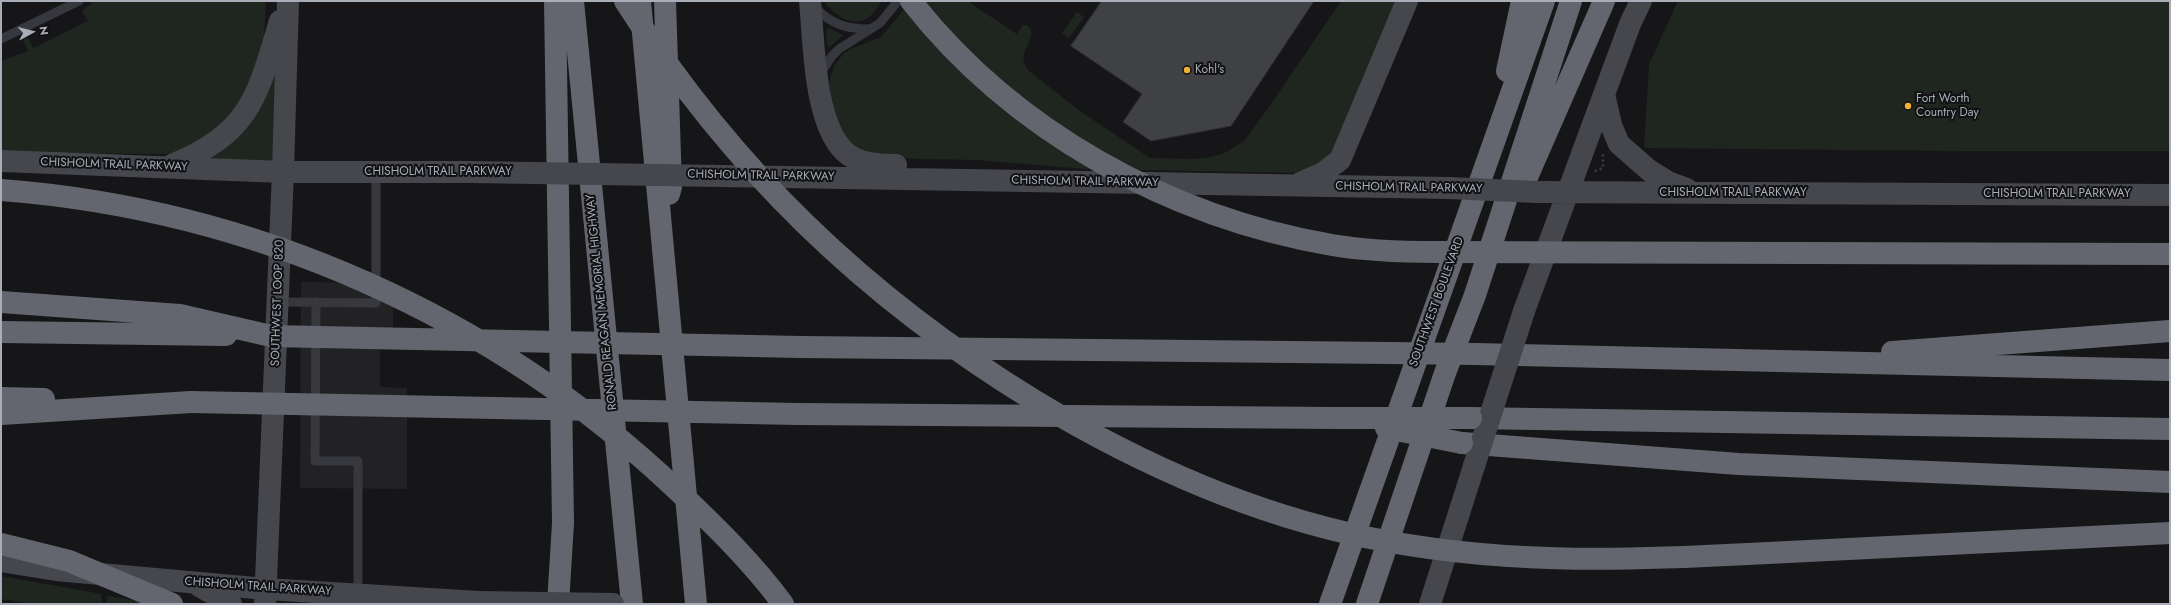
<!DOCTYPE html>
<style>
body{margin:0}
#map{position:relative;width:2171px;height:605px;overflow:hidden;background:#161618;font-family:Jost,sans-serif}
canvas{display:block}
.frame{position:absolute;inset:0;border:2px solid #a8adb8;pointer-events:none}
.north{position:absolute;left:12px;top:12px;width:40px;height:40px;-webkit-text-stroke:3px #111113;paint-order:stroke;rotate:83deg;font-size:11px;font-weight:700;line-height:16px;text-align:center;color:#a8adb8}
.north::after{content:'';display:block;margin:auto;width:14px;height:18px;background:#a8adb8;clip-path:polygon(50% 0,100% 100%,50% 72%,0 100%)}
</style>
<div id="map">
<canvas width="2171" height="605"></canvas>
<div class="frame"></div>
<div class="north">N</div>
</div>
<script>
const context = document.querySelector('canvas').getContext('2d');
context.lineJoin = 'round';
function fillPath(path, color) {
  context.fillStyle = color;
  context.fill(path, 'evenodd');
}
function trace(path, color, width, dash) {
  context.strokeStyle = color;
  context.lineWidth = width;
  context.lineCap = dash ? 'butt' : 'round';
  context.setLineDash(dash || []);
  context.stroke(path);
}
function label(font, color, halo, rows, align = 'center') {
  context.font = font + ' Jost,sans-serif';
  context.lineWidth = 4;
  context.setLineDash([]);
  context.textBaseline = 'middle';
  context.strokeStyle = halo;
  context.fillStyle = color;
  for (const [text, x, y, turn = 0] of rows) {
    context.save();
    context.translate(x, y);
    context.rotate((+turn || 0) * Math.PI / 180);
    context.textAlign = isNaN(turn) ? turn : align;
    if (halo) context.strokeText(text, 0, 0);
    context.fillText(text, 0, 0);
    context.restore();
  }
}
fillPath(new Path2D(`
 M301 282 393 283V333L380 334V387L407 388V489L300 488Z`), '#222225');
fillPath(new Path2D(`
 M94 1H266L264 38 253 82 222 127 173 154 1 153V61L28 51 23 40 24 39 28 38 33 48 88 21 82 11Z
 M285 1 283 172 167 167 235 125Z
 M824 1H882C878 6 875 12 870 16 855 30 833 15 824 1Z
 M911 1H967L1017 34 1023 25H1027C1042 38 1012 51 1029 71L1080 111 1150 158 1194 159 1211 157 1227 152 1245 140 1269 107 1341 1H1399L1334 156 1299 173 1085 169 977 160 877 158 862 154 837 131 829 84 831 75 835 64 844 53 851 49 881 37Z
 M1678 1H2170V151H1955L1644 148 1649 64Z
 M1077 12 1084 17 1069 38 1062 33Z
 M829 28 843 35 829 48 827 45 826 30Z
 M1 576 102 594 101 601 106 603 108 596 157 604H32L1 599Z`), '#1e261f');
const building = new Path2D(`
 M1102 1H1314L1231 126 1151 141 1123 122 1142 94 1071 46Z`);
fillPath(building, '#404145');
trace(building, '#303034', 1);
trace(new Path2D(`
 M1595 171 1603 168V154`), '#3d3f44', 2.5, [2, 3]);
trace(new Path2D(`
 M814 6C830 24 846 29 869 29
 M1 39 79 1
 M820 74 832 56 839 49 880 23 898 1
 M278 302 376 303V172
 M316 302 315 461H358V594`), '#37383d', 9);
trace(new Path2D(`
 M810 1C814 42 814 122 844 151 857 164 878 165 896 165
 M1604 94 1611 125 1619 144 1650 171 1668 182 1687 189
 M1 161 283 172H471
 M172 165C251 132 257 97 280 21
 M784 177 1449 188
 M1300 183 1323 173 1340 160 1407 1
 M1536 192 2170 195
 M1524 311 1630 24 1641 1
 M1 561 56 570 266 589 479 602
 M199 586 231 604
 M265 604 283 172 288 1
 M1430 604 1474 466`), '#45474d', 22);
trace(new Path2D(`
 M555 1 563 523 558 604
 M573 1 632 604
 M640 1 696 604
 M665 1 671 187 669 194
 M1507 71 1522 1
 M1524 184 1604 1
 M1 302 180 315 271 336
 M1 332 226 335
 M801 347 1389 353
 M1892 352 2170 331
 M1475 354 2170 370
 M1 398 44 399
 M1 414 191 402
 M798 414 1336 418
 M1471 418 2170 429
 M1462 443 1739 464 2170 482
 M1748 554 2170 533
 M1330 604 1544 1
 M1367 604 1445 373 1475 295 1571 1`), '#63666e', 22);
trace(new Path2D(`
 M471 172 784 177
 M1449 188 1536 192
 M1474 466 1524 311
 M479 602 613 604`), '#45474d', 22);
trace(new Path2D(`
 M625 1C732 169 865 297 1035 401 1138 463 1246 512 1365 537 1494 564 1617 561 1748 554
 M911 1C1013 131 1169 217 1332 245 1367 251 1402 252 1437 252L2170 254
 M1 190C253 209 494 316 677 490 714 525 752 562 783 604
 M271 336 801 347
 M1389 353 1475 354
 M191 402 798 414
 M1336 418H1471
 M1386 428 1462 443
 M1 544 69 561 172 604`), '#63666e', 22);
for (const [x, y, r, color] of [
 [1187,70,4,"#f2b134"],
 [1908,106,4,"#f2b134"]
]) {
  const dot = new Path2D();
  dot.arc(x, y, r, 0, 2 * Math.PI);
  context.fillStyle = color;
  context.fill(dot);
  trace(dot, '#111113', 1.5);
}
label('12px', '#a8adb8', '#111113', [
 ["Kohl's",1195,70],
 ["Fort Worth",1916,99],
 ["Country Day",1916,113]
], 'left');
label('12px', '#a8adb8', '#111113', [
 ["CHISHOLM TRAIL PARKWAY",114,165,2],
 ["CHISHOLM TRAIL PARKWAY",438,172],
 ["CHISHOLM TRAIL PARKWAY",761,176,1],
 ["CHISHOLM TRAIL PARKWAY",1085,182,1],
 ["CHISHOLM TRAIL PARKWAY",1409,188,1],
 ["CHISHOLM TRAIL PARKWAY",1733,193],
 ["CHISHOLM TRAIL PARKWAY",2057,194],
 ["RONALD REAGAN MEMORIAL HIGHWAY",602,302,-96],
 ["SOUTHWEST BOULEVARD",1437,302,-70],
 ["SOUTHWEST LOOP 820",278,303,-88],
 ["CHISHOLM TRAIL PARKWAY",258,587,4]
]);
</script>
